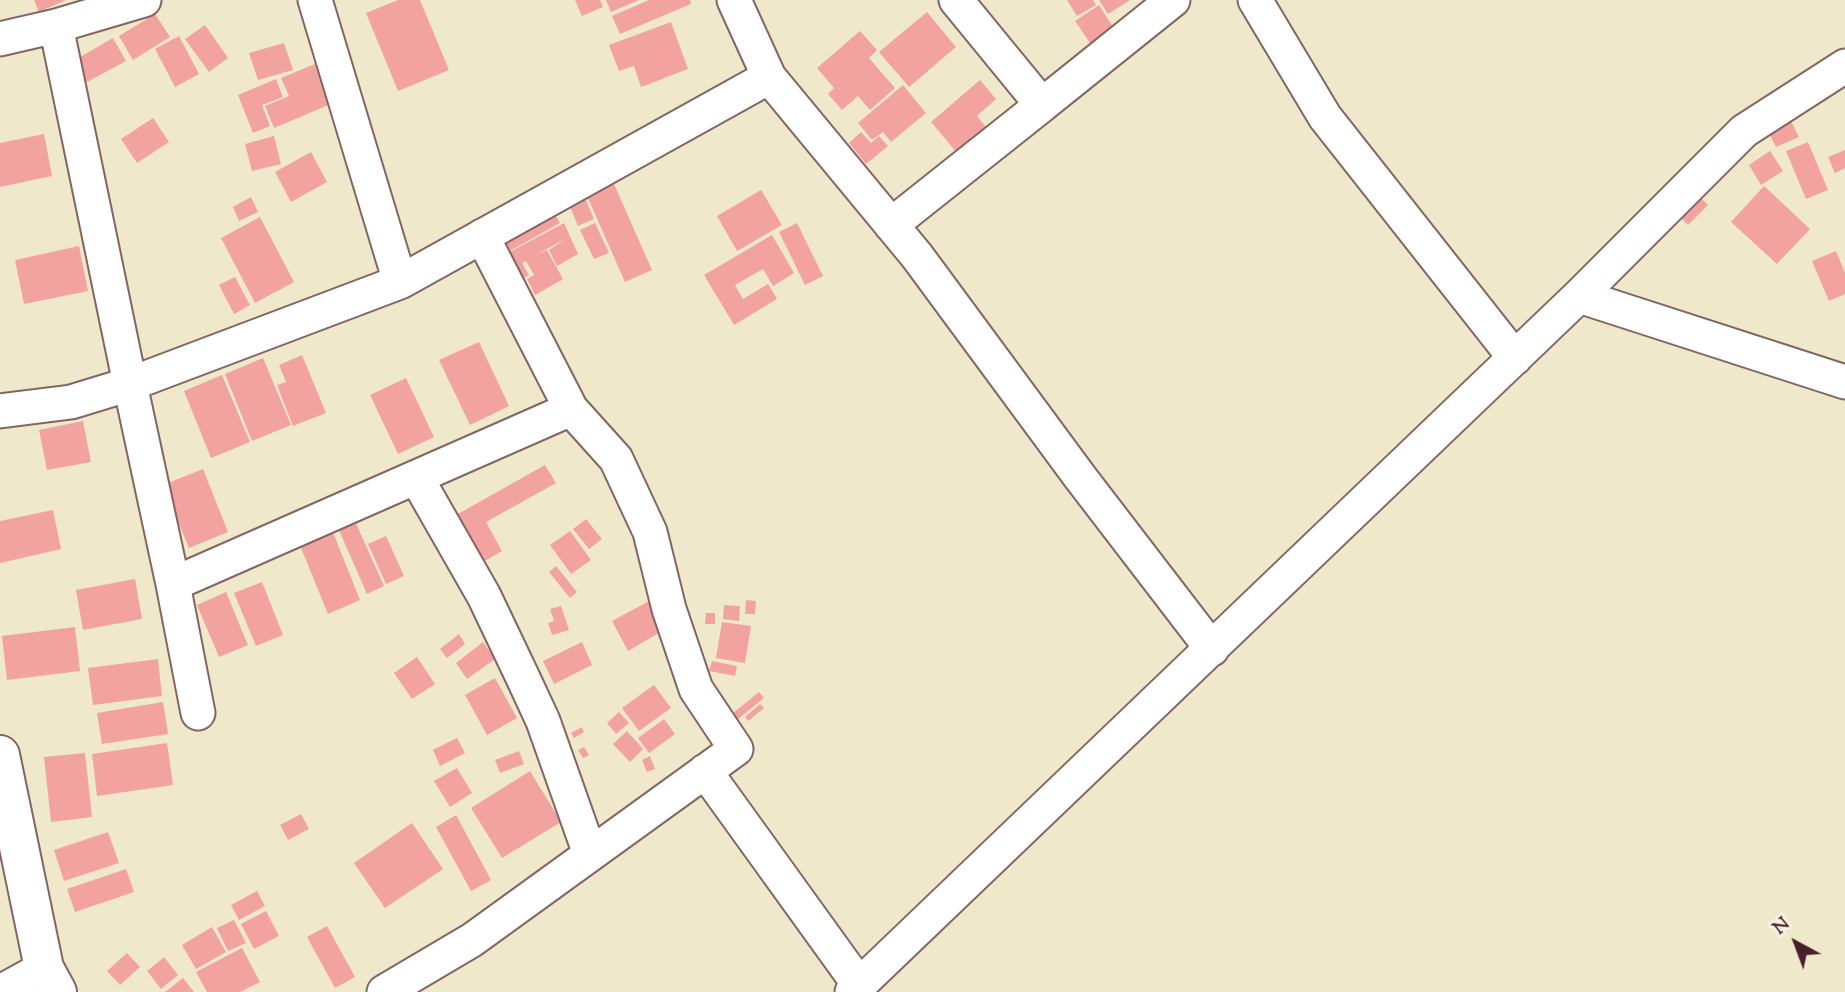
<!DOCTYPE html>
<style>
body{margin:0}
#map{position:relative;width:1845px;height:992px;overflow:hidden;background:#efe8cb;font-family:"Sorts Mill Goudy",serif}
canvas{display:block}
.north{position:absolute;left:1761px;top:908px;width:70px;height:70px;-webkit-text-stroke:5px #fcf5e5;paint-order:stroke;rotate:319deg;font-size:19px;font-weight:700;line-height:28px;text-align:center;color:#4a1f2b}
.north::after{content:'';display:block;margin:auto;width:24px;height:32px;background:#4a1f2b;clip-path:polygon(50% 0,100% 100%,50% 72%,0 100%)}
</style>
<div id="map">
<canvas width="1845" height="992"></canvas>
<div class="north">N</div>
</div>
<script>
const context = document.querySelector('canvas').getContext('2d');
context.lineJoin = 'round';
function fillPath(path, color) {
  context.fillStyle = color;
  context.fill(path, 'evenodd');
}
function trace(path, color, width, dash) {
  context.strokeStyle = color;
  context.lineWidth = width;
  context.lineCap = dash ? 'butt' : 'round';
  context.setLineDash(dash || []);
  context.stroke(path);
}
fillPath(new Path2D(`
 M34 0H66L39 12Z
 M398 0H420L449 70 398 91 366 13Z
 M575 0H600L603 7 582 16Z
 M606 0H639L611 12Z
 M649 0H690L691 4 620 34 612 16Z
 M1067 0H1093L1096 5 1077 16Z
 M1099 0H1130L1108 14Z
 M1099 5 1115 30 1092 46 1075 21Z
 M927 12 956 47 909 87 879 52Z
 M155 14 170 37 133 60 119 36Z
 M671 22 688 69 641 87 634 66 619 71 609 45Z
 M205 25 228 58 209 72 185 39Z
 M860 31 877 50 869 58 895 88 870 110 858 96 842 110 828 94 834 88 817 68Z
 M179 36 199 74 175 87 155 49Z
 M113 38 126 61 87 82 75 60Z
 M284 43 293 70 258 80 249 53Z
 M315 64 331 104 274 128 265 106 289 96 281 78Z
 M276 79 283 97 262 105 270 126 253 133 238 95Z
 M980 80 996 99 977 116 986 127 957 153 931 122Z
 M903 85 926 113 891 142 883 132 872 140 858 123Z
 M1789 117 1799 137 1776 147 1766 127Z
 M153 118 169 142 137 163 121 139Z
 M861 132 871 143 879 136 888 146 866 164 849 143Z
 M44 134 52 176 0 187V143Z
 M274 136 281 164 252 171 245 144Z
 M1808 142 1828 190 1806 199 1786 151Z
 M1845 150V168L1835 173 1828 157Z
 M1770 151 1783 171 1761 185 1749 165Z
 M311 152 327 182 291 202 275 172Z
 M614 184 652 270 625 282 587 196Z
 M1764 186 1810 229 1777 264 1731 222Z
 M761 190 782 225 737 251 717 216Z
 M1699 196 1708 205 1688 225 1679 216Z
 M251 197 258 212 239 221 233 207Z
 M585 198 594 219 578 226 569 204Z
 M549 204 560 223 508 252 497 233Z
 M260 217 294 282 255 303 221 238Z
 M564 223 578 254 557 266 549 250 565 239 536 255 547 250 563 279 535 295 527 279 534 275 526 261 522 263 529 275 517 282 502 256Z
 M595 223 609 253 594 259 580 230Z
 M797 223 823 276 805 285 779 232Z
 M772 235 794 273 773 286 763 269 735 285 743 299 768 284 777 299 734 325 704 275Z
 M79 246 88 291 24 304 15 260Z
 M1836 251 1845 273V294L1829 301 1812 261Z
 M235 277 250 305 234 314 219 285Z
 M479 342 509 406 470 425 439 360Z
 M302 355 326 413 293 426 277 385 286 382 279 365Z
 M263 358 291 425 252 441 225 374Z
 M222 375 250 442 211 458 184 391Z
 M406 378 434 437 398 454 370 395Z
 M83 421 91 462 47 470 39 430Z
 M545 465 556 483 486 522 502 551 476 566 449 519Z
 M203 469 228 532 189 548 163 485Z
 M53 510 61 549 0 563V521Z
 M586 519 602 539 589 549 573 529Z
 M355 521 384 586 367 594 338 528Z
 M332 530 360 600 328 614 299 543Z
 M570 531 591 560 571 574 550 545Z
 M386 536 404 576 386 584 368 544Z
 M556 566 577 592 570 598 549 572Z
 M135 579 142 619 83 630 76 590Z
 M262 582 283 635 256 646 234 593Z
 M226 592 248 645 219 657 197 605Z
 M653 599 669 627 628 651 612 621Z
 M746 600 756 601 755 614H745Z
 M724 605 740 606 739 621 723 619Z
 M561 606 569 630 552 635 548 623 554 621 550 609Z
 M706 613H715V624H705Z
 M722 622 751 626 745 663 716 658Z
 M75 627 80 671 7 680 2 636Z
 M459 634 465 644 447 658 440 649Z
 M483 642 495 659 467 679 456 663Z
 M582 642 592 665 554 684 543 661Z
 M417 657 435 684 412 699 394 673Z
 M158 659 162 696 93 705 88 668Z
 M712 661 737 666 735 676 709 671Z
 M495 678 517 718 487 735 465 695Z
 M654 685 671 708 639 731 622 708Z
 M759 692 764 698 738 719 733 713Z
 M163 702 168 734 102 744 97 713Z
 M760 704 764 708 748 721 745 717Z
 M619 712 629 723 616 734 607 723Z
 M664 719 675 734 649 753 638 738Z
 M582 727 584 732 574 738 571 733Z
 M627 731 643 749 630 762 613 744Z
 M457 738 465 753 440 766 433 750Z
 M167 743 173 785 97 796 92 754Z
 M584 747 589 755 583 758 578 750Z
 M519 751 524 764 500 773 495 760Z
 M85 753 92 817 51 822 44 757Z
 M650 756 655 769 647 772 642 760Z
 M457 768 472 793 450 807 434 781Z
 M530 771 561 822 502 858 471 808Z
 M301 814 309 829 288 840 280 825Z
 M456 815 491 880 471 891 436 827Z
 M412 823 443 869 385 908 354 863Z
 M108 832 119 863 64 881 54 850Z
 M126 869 134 892 75 912 67 889Z
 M257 891 265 906 239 920 231 905Z
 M266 911 279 936 254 949 241 924Z
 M234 920 246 943 228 951 217 928Z
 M327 926 355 977 335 988 307 937Z
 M212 927 226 952 196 969 182 945Z
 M242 948 260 982 240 992H207L196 972Z
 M127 953 140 967 120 985 107 971Z
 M164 957 178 975 161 989 147 971Z
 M183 978 194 992H165Z`), '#f3a39f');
const minor = new Path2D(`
 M315 0 400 282
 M734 0 769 77 917 256 1080 477 1212 649
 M1255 0 1325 117 1515 358
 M56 26 130 384 173 584 198 713
 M0 39 56 26 144 0
 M1042 105 1173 0
 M891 225 1042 105 956 0
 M1579 296 1845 382
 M0 411 71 402 130 384 400 282 769 77
 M416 477 484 596 524 680 543 721 590 854
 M173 584 571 409 482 236
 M705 771 860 986
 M0 992 44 968
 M384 992 472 940 736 749 696 689 669 609 650 532 616 459 571 409
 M852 992 1579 296 1744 131 1845 66`);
const tertiary = new Path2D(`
 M0 755 44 968 57 992`);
trace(minor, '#846563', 37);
trace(tertiary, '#846563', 42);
trace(minor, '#fff', 33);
trace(tertiary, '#fff', 38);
</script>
